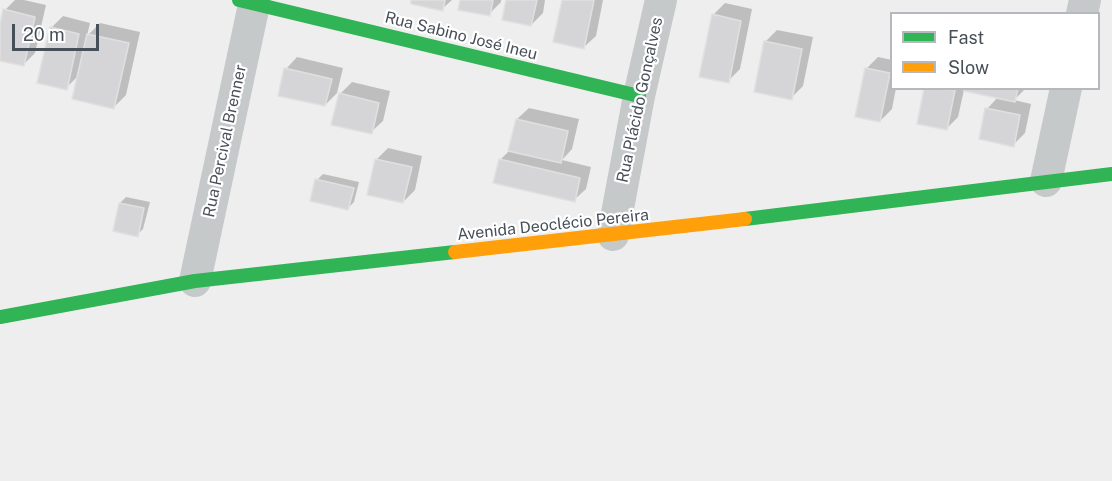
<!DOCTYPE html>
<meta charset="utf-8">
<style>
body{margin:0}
#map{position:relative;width:1112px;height:481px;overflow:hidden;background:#efeeee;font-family:"Public Sans",sans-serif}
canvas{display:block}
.legend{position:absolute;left:890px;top:12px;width:210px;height:78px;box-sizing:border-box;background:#fff;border:2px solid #b5b9bd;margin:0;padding:8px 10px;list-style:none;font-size:18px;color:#475059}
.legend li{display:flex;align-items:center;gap:12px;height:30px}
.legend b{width:30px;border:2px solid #b5b9bd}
.scale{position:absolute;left:12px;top:24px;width:87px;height:27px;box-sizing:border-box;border:3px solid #475059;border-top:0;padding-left:8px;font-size:18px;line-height:21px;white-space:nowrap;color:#475059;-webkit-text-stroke:4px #fff;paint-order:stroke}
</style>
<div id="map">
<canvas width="1112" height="481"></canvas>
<ul class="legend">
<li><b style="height:8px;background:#30b455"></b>Fast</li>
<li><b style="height:8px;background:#ff9f0a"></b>Slow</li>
</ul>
<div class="scale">20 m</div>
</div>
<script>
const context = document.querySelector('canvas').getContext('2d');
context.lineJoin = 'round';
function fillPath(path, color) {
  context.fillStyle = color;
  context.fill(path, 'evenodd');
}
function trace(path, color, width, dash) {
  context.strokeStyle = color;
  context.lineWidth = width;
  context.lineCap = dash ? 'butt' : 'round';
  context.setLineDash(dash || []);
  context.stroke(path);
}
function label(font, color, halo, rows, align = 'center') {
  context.font = font + ' "Public Sans",sans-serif';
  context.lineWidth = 4.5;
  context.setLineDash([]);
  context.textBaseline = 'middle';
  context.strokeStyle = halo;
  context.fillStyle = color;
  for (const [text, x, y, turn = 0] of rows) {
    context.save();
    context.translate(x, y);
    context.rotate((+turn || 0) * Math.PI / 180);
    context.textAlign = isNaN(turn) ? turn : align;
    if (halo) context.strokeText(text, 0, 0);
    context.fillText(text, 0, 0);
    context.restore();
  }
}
fillPath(new Path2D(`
 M15 0H24L46 5 35 53 23 65 0 59V30L5 10Z
 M413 0H452L442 9Z
 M462 0H501V2L489 14Z
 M508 0H545L543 13 531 25Z
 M563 0H603L596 36 584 47Z
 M725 3 752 9 740 69 728 81 713 15Z
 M63 16 90 23 87 36 100 23 140 32 126 95 114 107 79 75 66 88 51 28Z
 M777 30 813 37 803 86 791 98 765 42Z
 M297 57 343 68 337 93 325 105 286 69Z
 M878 57 892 60V88H896L892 109 880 121 866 69Z
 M352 82 390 91 383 121 371 132 340 94Z
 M925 88H1026L1014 100 1031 104 1025 133 1013 145 987 109 998 97 964 90 958 117 946 129Z
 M529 108 579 119 572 149 562 160 591 167 586 189 574 200 500 160 510 150 517 119Z
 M388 148 422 156 415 190 403 202 376 160Z
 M323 174 359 182 354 202 348 208 317 180Z
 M126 197 150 202 143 229 137 235 120 203Z`), '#0003');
const building = new Path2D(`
 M411 0H445L443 11 411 4Z
 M460 0H493L490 16 458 10Z
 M506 0H537L531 26 502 20Z
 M562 0H594L584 49 553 42Z
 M3 9 35 17 24 66 0 61V24Z
 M712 14 741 21 729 83 699 77Z
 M50 27 79 34 67 90 37 83Z
 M87 34 129 43 114 109 72 99Z
 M764 41 802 49 792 100 754 92Z
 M284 68 332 79 325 106 278 96Z
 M865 68 890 73 880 122 855 117Z
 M924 88 955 90 947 130 917 124Z
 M965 88H1018L1015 102 964 91Z
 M339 93 379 103 372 134 331 125Z
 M985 108 1020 115 1014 147 979 139Z
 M516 119 568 131 561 163 508 151Z
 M375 159 412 167 403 203 367 195Z
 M499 159 580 178 575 202 493 183Z
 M315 179 354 188 348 210 310 201Z
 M119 203 144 208 138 237 113 231Z`);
fillPath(building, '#d5d5d7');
trace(building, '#e0e0e1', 1.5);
trace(new Path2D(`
 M1082 14 1085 0
 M1046 181 1066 88
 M613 235 639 96 661 0
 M195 281 255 0`), '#c6c9ca', 32);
trace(new Path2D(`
 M239 0 639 96
 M745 219 1112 174
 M0 317 195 281 455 252`), '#30b455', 14);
trace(new Path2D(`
 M455 252 745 219`), '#ff9f0a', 14);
label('16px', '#475059', '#fff', [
 ["Rua Sabino José Ineu",461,36,14],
 ["Rua Plácido Gonçalves",640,100,-78],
 ["Rua Percival Brenner",225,141,-78],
 ["Avenida Deoclécio Pereira",553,225,-6]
]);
</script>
